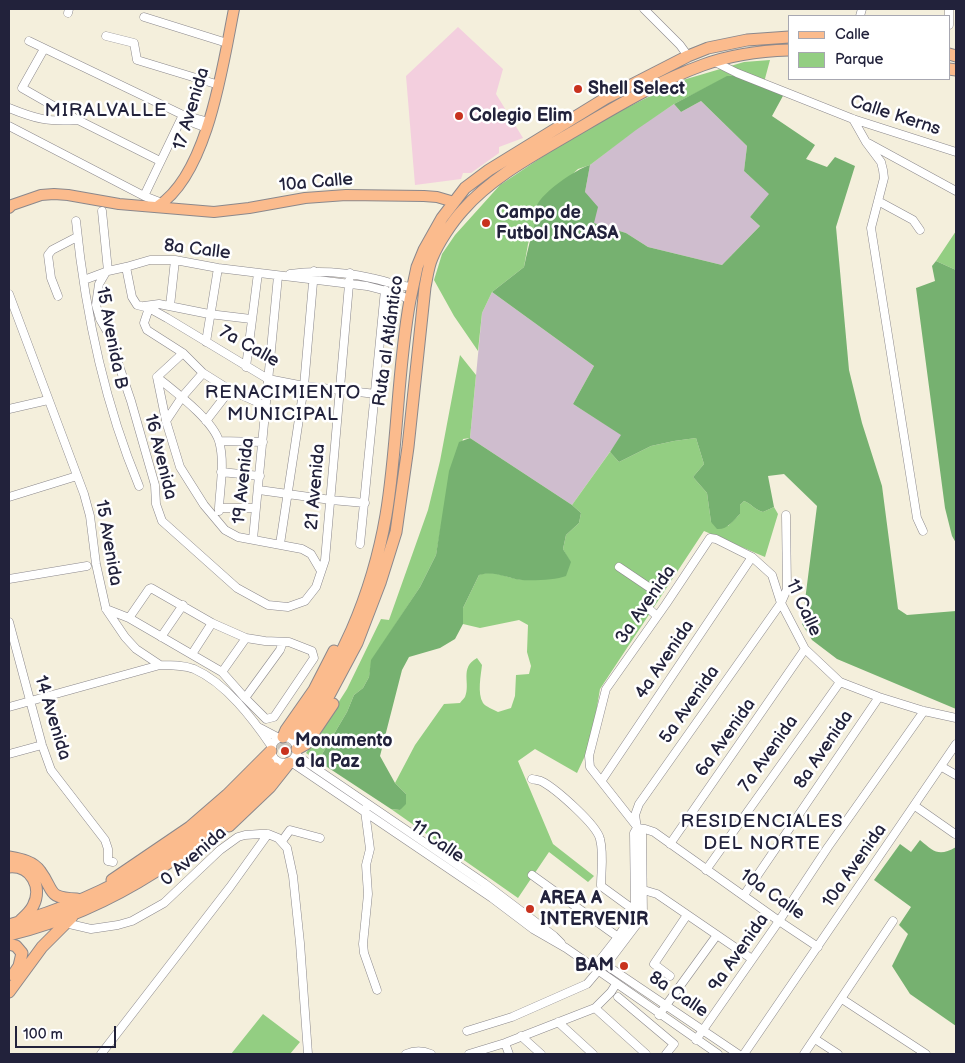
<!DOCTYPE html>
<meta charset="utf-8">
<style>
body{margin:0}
#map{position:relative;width:965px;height:1063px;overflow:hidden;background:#f4efdc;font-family:"Balsamiq Sans",sans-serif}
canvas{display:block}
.frame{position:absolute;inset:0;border:10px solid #22223b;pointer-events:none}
.legend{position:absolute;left:788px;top:15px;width:162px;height:65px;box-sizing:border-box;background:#fff;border:1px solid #a7a7b1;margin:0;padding:6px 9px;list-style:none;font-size:15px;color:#22223b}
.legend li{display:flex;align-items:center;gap:10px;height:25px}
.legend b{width:25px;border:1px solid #a7a7b1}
.scale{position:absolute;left:15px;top:1026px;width:101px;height:22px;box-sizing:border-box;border:2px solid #22223b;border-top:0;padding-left:6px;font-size:15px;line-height:18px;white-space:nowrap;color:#22223b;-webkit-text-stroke:4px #fff;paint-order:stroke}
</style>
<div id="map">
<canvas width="965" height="1063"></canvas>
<div class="frame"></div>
<ul class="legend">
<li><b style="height:6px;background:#fbbb8d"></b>Calle</li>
<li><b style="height:14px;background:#93ce82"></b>Parque</li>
</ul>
<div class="scale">100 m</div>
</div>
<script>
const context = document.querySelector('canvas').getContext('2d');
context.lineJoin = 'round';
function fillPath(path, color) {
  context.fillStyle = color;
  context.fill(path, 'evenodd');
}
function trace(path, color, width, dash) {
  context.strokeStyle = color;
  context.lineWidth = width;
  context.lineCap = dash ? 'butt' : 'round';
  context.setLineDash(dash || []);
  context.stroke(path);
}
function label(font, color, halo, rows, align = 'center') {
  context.font = font + ' "Balsamiq Sans",sans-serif';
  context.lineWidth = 5;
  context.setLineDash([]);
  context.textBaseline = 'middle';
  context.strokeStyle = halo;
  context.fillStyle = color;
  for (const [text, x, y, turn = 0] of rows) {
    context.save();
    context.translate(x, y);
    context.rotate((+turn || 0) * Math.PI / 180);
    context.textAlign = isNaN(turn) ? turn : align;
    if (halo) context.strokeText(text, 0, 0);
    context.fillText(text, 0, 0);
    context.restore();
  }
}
fillPath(new Path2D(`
 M458 27 503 69 496 94 523 138 499 147V153L471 173H463L461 179 415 185 406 76Z`), '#f3cfde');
fillPath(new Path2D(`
 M701 101 747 146 744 171 770 194 750 217 760 226 722 265 648 247 626 233 594 223 585 192 590 165 636 129 674 104 681 112Z
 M492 292 594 366 573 404 622 435 572 505 470 438 482 313Z`), '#cfbdce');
fillPath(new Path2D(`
 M770 60 763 86 736 77H727L674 104 636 130 590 165 578 169 536 208V220L528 244 524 267 492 292 482 313 478 351 454 316 434 280 442 254 455 235 500 185 563 143 622 110 683 80 744 62Z
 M956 231V270L936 261Z
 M460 355 476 375 470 438 463 439 441 527 436 555 420 587 372 660 369 677 363 688 354 695 347 712 318 761 306 753 347 689 381 619 389 620 428 510 440 461Z
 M696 438 704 464 693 477 707 493 711 522 728 526 740 514V505L744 501C752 504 755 510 763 512L774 507 778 514 765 557 704 531 600 689 591 743 577 773 535 749 518 761 553 844 594 876 588 882 549 852 518 898 391 809 400 810 406 794 395 783 415 745 444 704 460 703C460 703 465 697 465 697 471 683 459 668 477 658L482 665C481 675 477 693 483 703 486 707 493 709 498 712L511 708 515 696 516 675 529 674 531 666 527 652 528 625 519 620 480 628 463 624V608L479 575C494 569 508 579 524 580 541 581 556 570 570 562L563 549 566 535 579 523 581 513 572 505 610 452 619 462 651 446 674 441Z
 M263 1014 300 1042 290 1054H231Z`), '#93ce82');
fillPath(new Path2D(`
 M727 76H736L784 94 772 116 815 145 806 159 827 167 835 157 855 166 836 227 849 370 862 423 882 486 898 609 907 615 956 611V709L837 659 812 640 802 624 817 506 784 474 768 476 774 507 763 512C755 510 752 504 744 501L740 505V514C733 521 727 530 717 529L711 522 707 493 693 477 704 464 696 438 674 441 651 446 619 462 610 452 621 435 573 404 594 366 492 292 524 267C527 252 531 237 535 222 536 217 534 211 536 207 543 191 575 170 590 165L585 192 598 207 594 223 626 233 648 247 722 265 760 226 750 217 769 194 744 171 747 146 701 101 681 112 674 104Z
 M936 261 956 270V543L952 536 945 508 916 288 935 281 932 266Z
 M470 438 572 505 581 513 579 523 566 535 563 549 571 562 566 576C556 580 533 581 522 580 507 578 493 570 479 575L463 608V624L455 639 440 648 409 657 402 670 380 756 395 783 406 794V804L400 810 391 809 318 761 347 712 354 695 363 688 369 677 371 660 420 587 436 555 449 471 459 442Z
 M920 840C934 852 939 857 956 847V1026L910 994 892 966 908 934 899 925 911 907 874 880 900 844 911 852Z`), '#76b170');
trace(new Path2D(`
 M269 763 293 734
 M275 768 300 739`), '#cac6bc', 11, [11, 5.5]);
const minor = new Path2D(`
 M644 9 680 45 688 56
 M68 13 69 9
 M860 16 862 9
 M144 17 227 43
 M949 25V9
 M106 36 134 43 137 60 219 85
 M29 41 183 115 209 122
 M44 49 22 88 78 120 160 161
 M713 61 737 73 853 119 956 152
 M9 108C36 119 48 122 77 120
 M186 116 191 122 207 128
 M853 119 866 142 881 162 883 170 884 178 871 228 917 518 923 531
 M9 126 144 196 162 203
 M868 143 956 191
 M144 196 183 115
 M878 201 913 220 920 230
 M102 211 108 271
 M76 221C85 311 104 402 139 486
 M126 267 132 297 137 305 149 308 167 318 268 379 304 386 376 394
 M106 272 99 284 96 305 100 319 108 333 131 401 155 485 156 504 162 521 237 588 268 605 288 607 305 601 316 587 325 560 350 273
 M290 274C319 270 343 272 371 278 387 281 396 286 413 287
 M84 280 108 271 126 267 150 260H175L218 268 367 286 398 294 410 300
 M9 294 84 494 90 516 96 564 106 609 125 637 136 649 160 665
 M58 296 51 278 48 255 52 250 77 237
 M144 306 159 304 209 314 251 319
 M170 306 175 260
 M149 308 144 323 147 330 183 353 203 373 230 390 266 406
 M206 342 218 268
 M246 367 258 273
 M157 377 166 421 180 467 204 505 225 530 238 537 302 549 311 554 321 571
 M157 377C175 392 212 419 219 441 225 462 220 487 219 508
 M157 377 183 353
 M9 409 48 400
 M166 421 182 397 203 373
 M206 421 230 390
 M219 441 263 442
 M221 472 260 476
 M259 490 331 500 365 503
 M9 497 77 476
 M219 511V508H255
 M253 539 278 276
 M280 544 304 386 314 271
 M360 544 385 290
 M619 567 653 590 648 608 657 616
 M9 579 87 566
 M106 609 129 618 222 672 245 698 266 719 274 717 314 658 312 651 289 642 265 641 246 638 212 623 151 588 149 589 129 618
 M9 622 42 745 51 770 105 840 108 849V861L113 862
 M161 637 183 605
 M192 654 212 623
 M222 672 246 638
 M245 698 280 650 283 642
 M9 707 160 665C172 665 183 665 194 669 226 683 253 719 272 747
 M260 728 279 738
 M271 750a13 13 0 1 1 26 0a13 13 0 1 1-26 0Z
 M9 754 42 745
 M296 755 484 883 554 936 561 943
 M291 762 492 898 533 929 566 948 718 1054
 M942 767 956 775
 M532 779C536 780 540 780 543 782 557 790 597 825 600 839 604 854 601 872 601 886L638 913
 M602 780 752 557
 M915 806 955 834
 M366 808 365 811 370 849 366 865 368 894 363 944 364 953 377 990
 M637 828 645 829 654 832 779 921 818 947
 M282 841 290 830 320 838
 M670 844 805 649
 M706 870 840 682
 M532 875 618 937
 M640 889 657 894 752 959
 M744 895 879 697
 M65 923 91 929 118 925 132 921 164 903 220 850 238 837 245 835 260 834H268L278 838 287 848 293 876 300 943 308 1054
 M603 963 738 1054
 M598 971 600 960 618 937 635 911 634 833 637 828 635 815 639 804 781 603 787 589 786 515
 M670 976 654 964 687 915
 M618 997 674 1044 666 1054
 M842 999 926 1054
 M595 1008 646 1054
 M659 1015 717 935
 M558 1022 593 1054
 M467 1031 512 1017 587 984 598 971 606 965 643 916 642 833 590 767 589 756 606 689 666 604 710 538 716 539 752 557 772 575 781 603 805 649 840 682 879 697 924 711 956 718
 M521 1036 541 1054
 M815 1039 838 1054
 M696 1040 779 921 828 847 924 711
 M505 1043 509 1054
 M101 1054 230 887 268 834
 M406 1054C415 1050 422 1050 431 1054
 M469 1054 505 1043 595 1008 611 992 616 984
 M744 1054 956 744
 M804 1054 893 921`);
const major = new Path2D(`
 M158 206C208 174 223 64 234 9
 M9 208 12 205 41 195 54 194 68 195 119 204 214 212 249 208 305 198 346 195 424 196 437 197 454 202`);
const highway = new Path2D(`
 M949 54 956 56
 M949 69 956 70
 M293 734C340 666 372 597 386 515 398 444 397 371 410 300L417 267 424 250 442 218 465 188 489 170 606 98 688 56 708 48 747 40 789 37
 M283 737 286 730 314 690 334 651
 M300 739 325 703 357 643 380 583 396 532 408 447 425 287C427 278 428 267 432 258 438 243 452 222 463 210 492 177 534 155 571 133 614 108 656 82 703 65 730 55 760 51 789 50
 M297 749 306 744 333 704
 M229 826 270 787 289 763
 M9 857C20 859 33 861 40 871 55 891 46 898 77 899
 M9 867C31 865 43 887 33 906 30 912 25 916 20 921
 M112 880 190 827 227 795 271 751
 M9 925C114 895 196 845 269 763
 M9 935C114 909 205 848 275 768
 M9 944 16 946 22 953 19 966 13 975
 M9 992 42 947 72 917`);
trace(minor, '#8b888c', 9);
trace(major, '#8b888c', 12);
trace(highway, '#8b888c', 13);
trace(minor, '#fff', 8);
trace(major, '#fbbb8d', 10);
trace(highway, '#fbbb8d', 11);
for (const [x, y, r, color] of [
 [578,89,5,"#c8321e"],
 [459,116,5,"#c8321e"],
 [486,223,5,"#c8321e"],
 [285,751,5,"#c8321e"],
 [530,909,5,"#c8321e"],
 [624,966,5,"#c8321e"]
]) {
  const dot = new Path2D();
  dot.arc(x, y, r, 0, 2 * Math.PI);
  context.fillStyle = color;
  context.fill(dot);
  trace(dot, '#fff', 2);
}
label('bold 18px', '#22223b', '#fff', [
 ["Shell Select",588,89],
 ["Colegio Elim",469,116],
 ["Campo de",496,213],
 ["Futbol INCASA",496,234],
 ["Monumento",295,741],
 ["a la Paz",295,762],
 ["AREA A",540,899],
 ["INTERVENIR",540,920],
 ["BAM",614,966,"right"]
], 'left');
label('18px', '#22223b', '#fff', [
 ["17 Avenida",192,109,-73],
 ["Calle Kerns",895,116,18],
 ["10a Calle",316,183,-5],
 ["8a Calle",197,250,7],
 ["15 Avenida B",111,338,79],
 ["Ruta al Atlántico",389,341,-82],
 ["7a Calle",249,347,29],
 ["16 Avenida",160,457,76],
 ["19 Avenida",244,481,-84],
 ["21 Avenida",316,487,-85],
 ["15 Avenida",108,543,80],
 ["3a Avenida",646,605,-55],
 ["11 Calle",803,608,65],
 ["4a Avenida",665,660,-56],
 ["5a Avenida",690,705,-55],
 ["14 Avenida",52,718,73],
 ["6a Avenida",726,738,-55],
 ["8a Avenida",824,750,-56],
 ["7a Avenida",769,754,-55],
 ["11 Calle",437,842,35],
 ["0 Avenida",194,857,-41],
 ["10a Avenida",855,866,-55],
 ["10a Calle",772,895,35],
 ["9a Avenida",739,953,-55],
 ["8a Calle",678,995,34]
]);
context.letterSpacing = '1px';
label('19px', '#22223b', '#fff', [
 ["MIRALVALLE",106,111],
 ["RENACIMIENTO",283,393],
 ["MUNICIPAL",283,415],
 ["RESIDENCIALES",762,822],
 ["DEL NORTE",762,844]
]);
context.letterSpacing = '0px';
</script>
